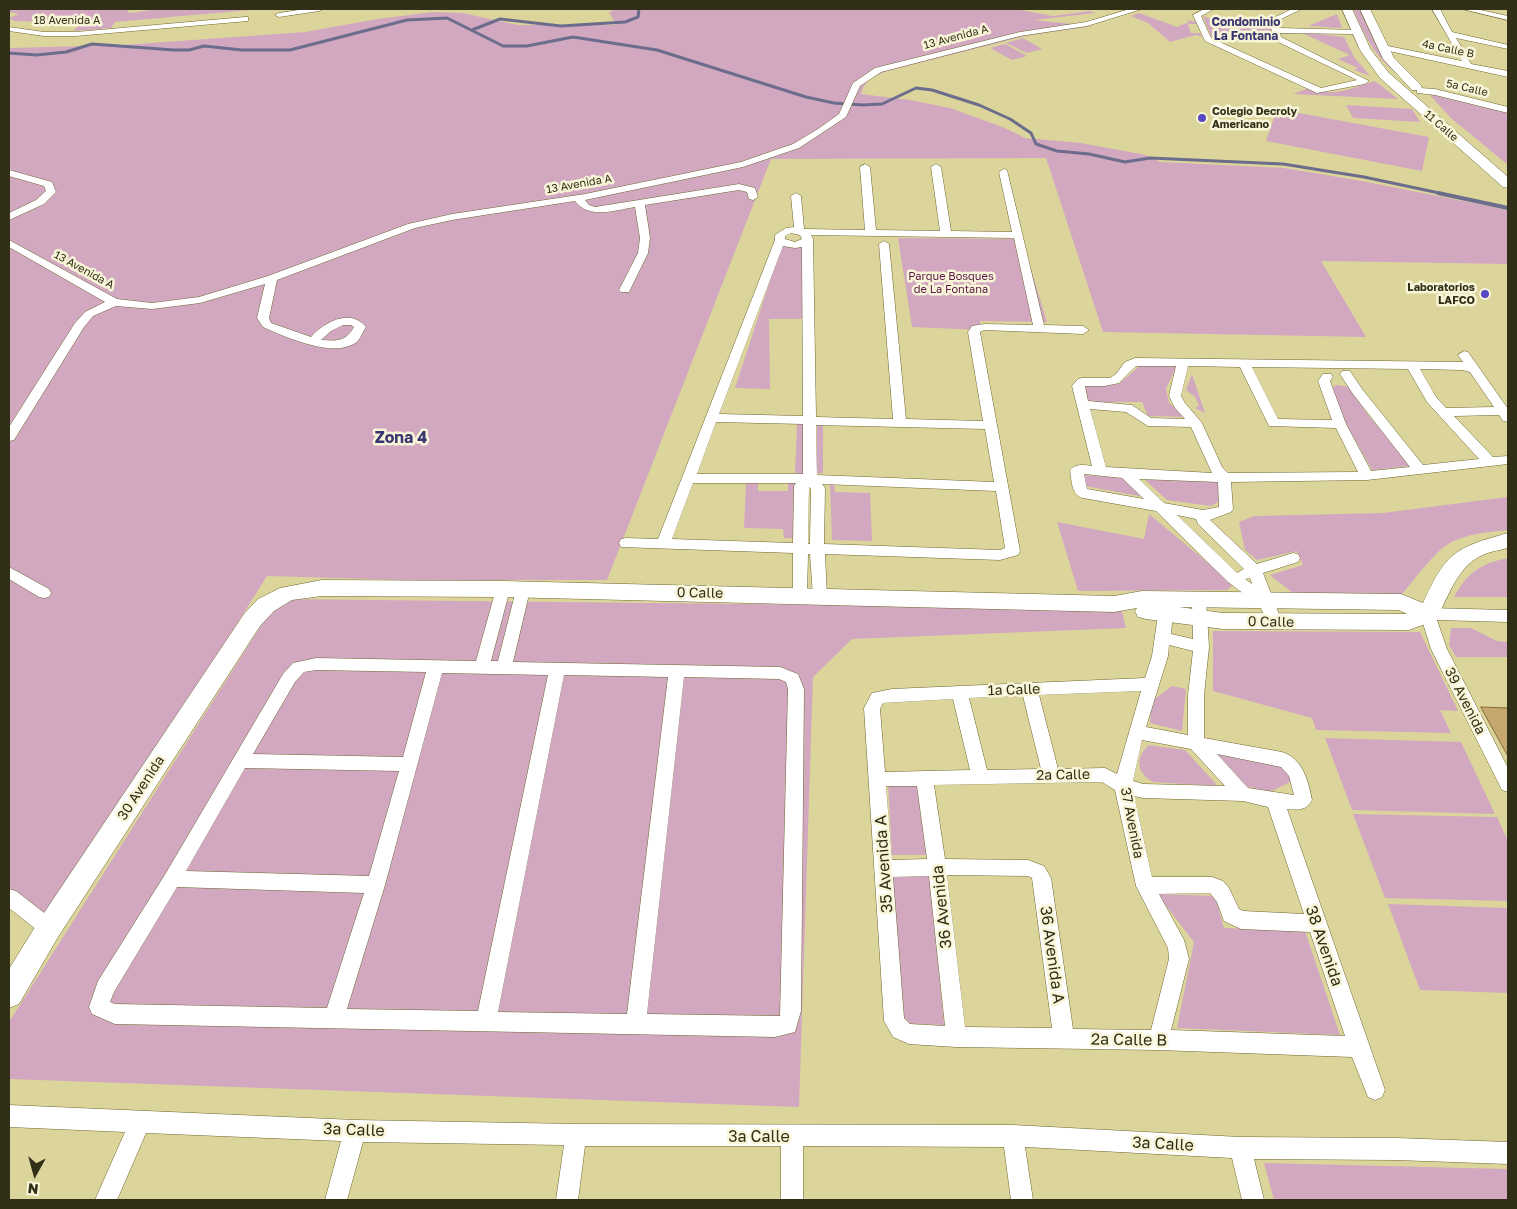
<!DOCTYPE html>
<style>
body{margin:0}
#map{position:relative;width:1517px;height:1209px;overflow:hidden;background:#dcd59b;font-family:"Golos Text",sans-serif}
canvas{display:block}
.frame{position:absolute;inset:0;border:10px solid #322f18;pointer-events:none}
.north{position:absolute;left:10px;top:1149px;width:50px;height:50px;-webkit-text-stroke:4px #f8f5d8;paint-order:stroke;rotate:187deg;font-size:14px;font-weight:700;line-height:20px;text-align:center;color:#322f18}
.north::after{content:'';display:block;margin:auto;width:18px;height:22px;background:#322f18;clip-path:polygon(50% 0,100% 100%,50% 72%,0 100%)}
</style>
<div id="map">
<canvas width="1517" height="1209"></canvas>
<div class="frame"></div>
<div class="north">N</div>
</div>
<script>
const context = document.querySelector('canvas').getContext('2d');
context.lineJoin = 'round';
function fillPath(path, color) {
  context.fillStyle = color;
  context.fill(path, 'evenodd');
}
function trace(path, color, width, dash) {
  context.strokeStyle = color;
  context.lineWidth = width;
  context.lineCap = dash ? 'butt' : 'round';
  context.setLineDash(dash || []);
  context.stroke(path);
}
function label(font, color, halo, rows, align = 'center') {
  context.font = font + ' "Golos Text",sans-serif';
  context.lineWidth = 5;
  context.setLineDash([]);
  context.textBaseline = 'middle';
  context.strokeStyle = halo;
  context.fillStyle = color;
  for (const [text, x, y, turn = 0] of rows) {
    context.save();
    context.translate(x, y);
    context.rotate((+turn || 0) * Math.PI / 180);
    context.textAlign = isNaN(turn) ? turn : align;
    if (halo) context.strokeText(text, 0, 0);
    context.fillText(text, 0, 0);
    context.restore();
  }
}
fillPath(new Path2D(`
 M9 9H127L129 13 160 9H262L115 22 111 28 73 31 82 23 14 21 9 18 19 14 9 12Z
 M617 9H1015L1053 16 1089 11 1096 13 1034 20 1093 26 1025 36 884 72C873 77 864 81 861 94L910 100 950 108 1005 128 1025 138 1081 143 1146 155 1160 162 1284 168 1362 181 1508 210V264L1321 261 1366 337 1103 332 1046 158 771 159 607 580H406L267 576 48 924 9 893V48L123 45 305 32 377 19 433 12 462 13 518 25H616L609 12Z
 M1353 9H1362L1387 59 1406 79C1377 63 1366 38 1353 9Z
 M1139 13 1177 27 1189 22 1187 20 1197 22 1198 24H1188L1191 33H1200L1202 37 1196 35 1170 42 1148 23 1131 16Z
 M1337 14 1342 28 1308 26Z
 M1203 16 1221 23 1230 19 1261 28 1269 24 1272 31 1245 38 1230 31 1211 36Z
 M1304 32 1344 37 1354 57 1370 76 1354 70 1358 68 1338 59 1350 55 1302 33Z
 M1023 38 1042 49 1027 53 1006 43Z
 M1005 44 1027 56 1012 60 990 48Z
 M1375 81 1398 99 1293 94 1309 88C1333 98 1351 88 1375 81Z
 M1426 91 1508 110V165L1452 119Z
 M1346 105 1412 109 1420 122 1353 118Z
 M1277 109 1429 137 1422 171 1266 141Z
 M898 238 1022 239 1047 322 980 321 981 330 912 327Z
 M782 244 802 245 803 319H769L770 389 735 388Z
 M1143 363H1178L1166 389 1169 403 1187 417 1148 416 1142 402H1088L1083 383 1119 384Z
 M1192 374 1205 413 1195 408 1199 406 1195 397 1186 390Z
 M1337 385 1349 387 1368 415 1411 466 1372 470 1346 424 1331 388Z
 M797 423H806L804 474 795 473Z
 M817 423H823V473H816Z
 M1083 475 1124 478 1144 497 1085 486Z
 M1143 478 1215 481 1221 485V500L1211 506 1167 500Z
 M746 481H758V491H788V481L796 482 794 538H784L783 529 744 528Z
 M830 483H834L835 492 870 493 872 541 832 540Z
 M1508 497V530C1488 532 1461 534 1444 547 1429 559 1415 579 1402 594H1294L1270 575 1303 565 1297 551 1257 560 1245 550 1239 522 1254 516 1383 513Z
 M1149 514 1226 578 1232 586 1227 590 1078 591 1057 522 1144 539Z
 M1508 558V597H1454C1468 572 1480 564 1508 558Z
 M278 599 1121 608 1126 628 852 639 813 677 799 1107 9 1079V1022Z
 M1451 628H1471L1497 641 1508 642V657H1456L1449 645Z
 M1213 631 1420 632 1458 711 1440 710 1451 733 1316 730 1312 718 1213 691Z
 M1172 686 1186 689 1182 731 1150 723 1152 701Z
 M1325 738 1461 742 1495 814 1352 810Z
 M1149 745 1185 750 1216 784 1215 786 1153 782C1136 773 1135 757 1149 745Z
 M1220 752 1282 765 1292 781 1270 792 1245 786 1214 756Z
 M919 782 927 855H892L888 783Z
 M1353 814 1497 817 1508 841V901L1385 898Z
 M890 872H929L944 1025 897 1023Z
 M1157 894 1215 896 1224 928 1305 931 1340 1035 1177 1028 1194 942Z
 M1388 904 1508 908V993L1420 990Z
 M1264 1163 1508 1169V1200H1274Z`), '#d2a8c1');
trace(new Path2D(`
 M472 30 500 19 561 26 625 22 638 17 639 9
 M9 53 36 55 66 52 92 44 174 50H189L204 46 242 50H290L407 20 447 18 503 46H527L573 37 657 50 806 97 834 103 863 105 882 104 916 88 932 90 979 105 1010 119 1031 133 1036 144 1057 151 1089 154 1125 162 1150 158 1283 164 1364 177 1444 194`), '#6c6d8c', 3);
trace(new Path2D(`
 M1438 193 1508 208`), '#6c6d8c', 4);
const building = new Path2D(`
 M1481 707 1508 708V756Z`);
fillPath(building, '#c5a76f');
trace(building, '#836836', 1);
const street = new Path2D(`
 M305 9H323L319 11 279 17 275 15 279 13Z
 M1130 9H1142L1087 26 1020 36 881 72 860 86 846 117 799 148 743 167 585 200 589 205 595 207 739 184 755 188 758 197 753 200 749 199 747 192 739 190 645 205 650 238 648 253 629 292H621L619 290 638 253 640 238 635 207C615 210 590 220 575 201L452 220 415 228 277 280 269 318 271 323 311 337C324 322 351 308 366 327 363 331 361 337 358 341 336 360 286 337 263 327L257 318 265 284 200 303 152 309 116 306 93 316 84 327 14 440 9 441V427L75 323 85 312 105 302 9 247V240L117 299 152 303 199 297 268 276 408 224 452 214 585 194 741 162 793 144 818 129 839 114 853 83 875 68 1020 32 1086 22ZM343 325H351L354 327C346 342 336 341 321 340L331 331Z
 M1204 9H1214L1201 16 1211 38 1321 88 1357 80 1274 40 1269 20 1292 9H1302L1277 21 1279 28 1359 30 1360 32 1356 34 1280 33 1281 37 1369 81 1365 84 1317 93 1205 41 1193 15Z
 M1432 9H1440L1452 32 1508 45V49L1456 38 1471 64 1508 71V77L1380 49V45H1383L1462 61Z
 M1462 9H1476L1508 16V20Z
 M245 17H248V21L76 36H44L9 31V27L44 32H76Z
 M1420 88 1435 89 1508 107V113L1435 95 1417 93V89Z
 M865 164 870 167 876 230 940 231 931 167 936 164 941 167 951 231 1012 232 999 172 1004 169 1007 170 1044 325 1083 326 1089 330 1083 334 984 330 980 332 1020 551 1018 555 1000 560 825 554 827 596 825 600 820 601 815 600 813 596 810 554H808L807 595 805 599 800 600 795 599 793 595V553L621 547 619 543 621 539 626 538 658 539 775 240V235L786 228 794 227 791 196 796 193 801 196 804 229 865 230 860 167ZM791 233 800 235 802 239 795 242 785 239V236ZM811 235 1014 238 1033 325 984 324 972 326 968 332 983 421 906 419 889 244 884 241 879 244 893 419 816 417 813 239ZM783 246 795 248 802 247 803 416 719 414ZM716 422 803 424V474H697ZM816 425 985 429 994 482 817 475ZM693 483H796L794 486 793 543 672 539ZM822 484 996 491 1005 548 1000 550 824 544 825 488ZM809 487 811 489 810 544H808Z
 M9 170 52 182 56 192 44 204 9 220V213L36 200 46 191 44 186 9 176Z
 M1464 351 1468 352 1508 409V422L1503 421 1499 415 1454 416 1493 457 1508 456V464L1367 480 1231 482 1233 509 1231 512 1210 520 1257 564 1293 553 1298 554 1300 558 1298 562 1263 573 1282 622 1279 626 1274 628 1269 626 1260 606 1228 582 1156 511 1083 498C1071 494 1072 482 1070 471 1075 463 1084 465 1092 466L1072 386 1078 379 1082 378H1110L1116 374 1125 362 1135 358 1463 362 1458 355ZM1136 366H1176L1169 396 1175 408 1185 419 1151 418 1132 405 1088 401 1085 386H1105L1119 383ZM1188 366 1240 367 1269 426 1336 428 1358 472 1228 473 1222 467 1202 423 1185 403 1181 396ZM1252 367 1408 369 1427 402 1479 459 1423 465 1362 389 1350 371H1342L1340 374 1353 394 1410 467 1371 471 1346 424 1330 381 1333 377 1331 374H1323L1318 381 1332 420 1278 419ZM1420 369 1462 370 1470 372 1494 407 1446 408 1436 397ZM1090 409 1126 412 1148 426 1191 427 1212 473 1106 467ZM1084 474 1122 478 1144 499 1087 489ZM1139 479 1218 482 1219 507 1203 510 1164 503ZM1177 515 1196 519 1198 524 1244 569 1237 573ZM1250 578 1252 584 1245 579Z
 M9 567 49 589 51 593 49 597 44 598 39 597 9 579Z
 M503 584 508 585 510 589 491 661H498L516 590 518 586 523 585 528 586 530 590 513 662 780 667 798 674 804 689 801 1011 795 1032 775 1037 115 1024 92 1014 89 1007 98 981 166 873 283 674 293 663 316 658 476 661 496 589 498 585ZM316 670 426 672 403 757 253 754 295 682 304 672ZM442 673 548 675 478 1011 347 1009 385 885ZM564 675 668 677 627 1014 498 1012ZM684 677 779 679 786 682 788 689 780 1016 647 1014ZM245 768 399 771 369 876 186 871ZM177 887 364 893 327 1008 115 1004 110 1002 114 992Z
 M1199 594 1204 596 1206 600 1209 647 1204 695V738L1282 752C1303 759 1308 780 1312 800 1306 811 1298 810 1287 809L1385 1090 1382 1097 1375 1100 1368 1097 1352 1057 1158 1050 956 1047 909 1044 893 1037 884 1021 864 708 872 693 892 689 1145 678 1152 656 1160 602 1162 598 1167 596 1172 598 1174 602 1171 634 1193 639 1192 600 1194 596ZM1169 645 1193 651 1188 695V735L1146 727 1168 656ZM1141 691 1117 774 1105 768 1058 769 1039 695ZM1023 696 1041 769 987 770 969 698ZM953 699 970 770 885 772 880 709 883 703ZM1142 740 1191 749 1225 786 1143 784 1133 781ZM1217 754 1281 767 1289 776 1294 795 1248 788ZM1102 782 1115 790 1136 886 1168 948 1169 959 1151 1030 1073 1029 1051 878 1044 866 1028 860 945 859 934 785ZM886 786H917L927 859 892 860ZM1134 796 1143 798 1243 801 1268 807 1304 914 1243 911 1239 909 1229 888 1223 881 1212 877H1152ZM947 875 1028 876 1032 878 1052 1028 965 1027ZM929 876 945 1026 910 1024 904 1018 893 877ZM1210 893 1217 902 1224 921 1241 929 1310 932 1345 1036 1171 1030 1189 959 1184 940 1159 894Z
 M1428 608 1508 610V622L1437 620 1447 649 1508 768V792L1502 790 1431 649 1420 614 1423 610Z
 M9 889 16 891 56 922 58 928 56 934 49 937 42 934 9 908Z
 M9 1105 355 1120 576 1124 1013 1125 1240 1137 1396 1138 1508 1142V1164L1396 1160 1254 1159 1264 1200H1242L1232 1158 1025 1147 1033 1200H1011L1004 1147 803 1146V1200H781V1146H585L578 1200H556L564 1145 363 1142 347 1200H325L341 1141 146 1133 117 1200H95L125 1132 9 1127Z`);
const secondary = new Path2D(`
 M1342 9H1352L1371 50 1389 73 1508 177V188L1503 187 1380 78 1360 50Z
 M1360 9H1370L1394 58 1420 84 1422 87 1420 90H1412L1383 59Z
 M1508 533V548C1501 550 1492 551 1485 554 1457 565 1449 596 1436 620L1409 630 1223 629 1146 619 1138 617 1135 611 1137 608 1114 612 503 597 322 596 292 600 274 611 260 626 58 937 19 1004 9 1008V969L40 919 244 614 258 599 280 588 322 580 503 581 1114 596 1142 591 1401 594 1423 603C1447 551 1455 548 1508 533ZM1179 607 1399 610 1407 614 1223 613Z`);
trace(street, '#6d662e', 1);
trace(secondary, '#6d662e', 1);
fillPath(street, '#fff');
fillPath(secondary, '#fff');
for (const [x, y, r, color] of [
 [1202,118,5,"#5548c0"],
 [1485,294,5,"#5548c0"]
]) {
  const dot = new Path2D();
  dot.arc(x, y, r, 0, 2 * Math.PI);
  context.fillStyle = color;
  context.fill(dot);
  trace(dot, '#f8f5d8', 2);
}
label('11px', '#322f18', '#f8f5d8', [
 ["18 Avenida A",67,21],
 ["13 Avenida A",956,37,-15],
 ["4a Calle B",1448,49,12],
 ["5a Calle",1467,88,13],
 ["11 Calle",1441,126,41],
 ["13 Avenida A",579,184,-10],
 ["13 Avenida A",84,270,29]
]);
label('bold 11px', '#322f18', '#f8f5d8', [
 ["Colegio Decroly",1212,112],
 ["Americano",1212,125],
 ["Laboratorios",1475,288,"right"],
 ["LAFCO",1475,301,"right"]
], 'left');
label('11px', '#5c1948', '#f8f5d8', [
 ["Parque Bosques",951,277],
 ["de La Fontana",951,290]
]);
label('bold 12px', '#383571', '#f8f5d8', [
 ["Condominio",1246,22],
 ["La Fontana",1246,36]
]);
label('14px', '#322f18', '#f8f5d8', [
 ["0 Calle",700,593,1],
 ["0 Calle",1271,622,1],
 ["1a Calle",1014,690,-2],
 ["39 Avenida",1465,701,63],
 ["2a Calle",1063,775,-1],
 ["30 Avenida",141,788,-57],
 ["37 Avenida",1132,823,79]
]);
label('bold 16px', '#383571', '#f8f5d8', [
 ["Zona 4",401,438]
]);
label('16px', '#322f18', '#f8f5d8', [
 ["35 Avenida A",884,864,-94],
 ["36 Avenida",942,907,-96],
 ["38 Avenida",1324,946,71],
 ["36 Avenida A",1052,955,82],
 ["2a Calle B",1129,1040,1],
 ["3a Calle",354,1130,2],
 ["3a Calle",759,1137],
 ["3a Calle",1163,1144,3]
]);
</script>
